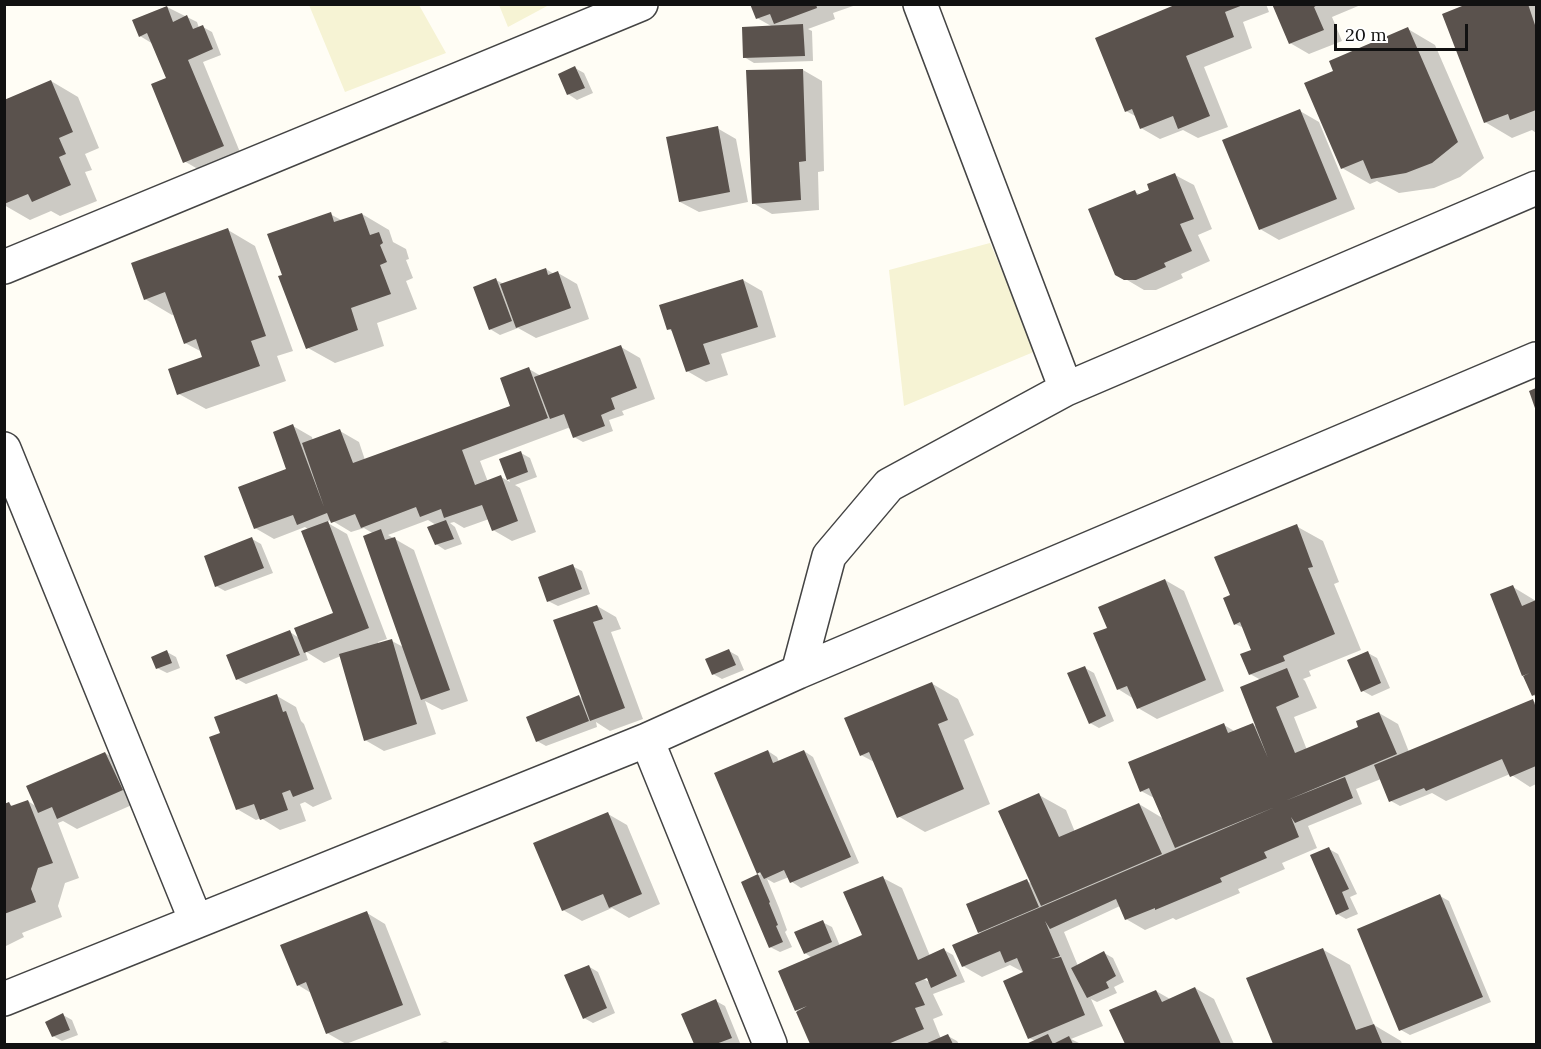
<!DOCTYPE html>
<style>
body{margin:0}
#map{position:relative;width:1541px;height:1049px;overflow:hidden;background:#fffdf5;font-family:Lora,serif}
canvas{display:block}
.frame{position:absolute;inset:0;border:6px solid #111;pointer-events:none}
.scale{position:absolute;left:1334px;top:24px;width:134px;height:27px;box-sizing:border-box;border:3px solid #111;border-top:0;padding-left:8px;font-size:18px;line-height:21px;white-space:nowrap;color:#111;-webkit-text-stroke:4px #fff;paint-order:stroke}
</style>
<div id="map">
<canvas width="1541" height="1049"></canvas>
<div class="frame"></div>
<div class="scale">20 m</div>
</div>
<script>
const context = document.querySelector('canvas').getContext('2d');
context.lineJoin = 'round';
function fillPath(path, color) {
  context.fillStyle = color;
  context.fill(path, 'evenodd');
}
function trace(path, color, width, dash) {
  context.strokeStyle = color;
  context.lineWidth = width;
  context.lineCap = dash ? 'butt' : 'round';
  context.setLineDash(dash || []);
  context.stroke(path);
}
fillPath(new Path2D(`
 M309 5H419L446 53 345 92Z
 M499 5H549L508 27Z
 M990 243 1036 351 904 406 889 270Z`), '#f6f3d4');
fillPath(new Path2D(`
 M752 4 856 5 833 13 835 19 808 29 812 31 813 61 754 63 744 57 773 27 757 18Z
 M1179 4H1266L1269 12 1243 22 1252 48 1204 67 1228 127 1198 138 1183 130 1160 139 1141 128 1137 117 1126 111Z
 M1274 4H1363L1332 17 1342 41 1309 54 1290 43Z
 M1471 4H1536V133L1532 130 1512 138 1485 122Z
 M167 7 197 22 199 28 203 27 212 32 221 55 203 62 242 157 203 172 184 161 168 79 153 44 140 36Z
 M1408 29 1435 45 1484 158 1460 177 1434 188 1399 193 1377 181 1370 184 1342 168 1335 72Z
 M575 68 584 73 593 93 577 100 568 94Z
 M803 70 822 81 824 171 818 172 819 210 772 214 753 203Z
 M51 81 78 97 99 148 85 154 92 170 85 172 97 201 60 216 51 211 30 220 4 205V101Z
 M1300 111 1319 122 1355 209 1279 240 1260 229Z
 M717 128 736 139 748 202 699 212 680 202Z
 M1175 175 1194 185 1212 229 1198 235 1210 261 1181 274 1183 278 1156 290H1144L1117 274 1135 192 1141 195Z
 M330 214 343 221 362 214 389 230 393 242 406 249 409 259 406 260 413 278 406 281 417 309 377 323 384 346 335 363 308 348Z
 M228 230 255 246 293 351 277 356 286 381 206 409 179 394 204 358 202 352 185 343 175 314 172 315 145 299Z
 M546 269 554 274 558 273 577 284 589 319 536 338 518 328 500 335 490 329 496 280 504 284Z
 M743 280 762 291 776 337 721 354 728 375 706 382 687 371 674 333 669 329Z
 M621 347 640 358 655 399 622 411 624 415 609 420 613 431 583 442 574 437 571 429 568 428 480 461 488 482 501 477 510 482 501 460 521 453 530 458 537 477 515 485 520 488 536 532 512 541 493 530 489 519 464 528 454 522 450 523 455 527 462 544 445 550 436 544V525L428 520 388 535 414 550 468 701 442 710 425 701 436 734 384 751 365 740 341 656 324 663 305 651 308 660 246 684 237 679 290 632 299 638 334 614 309 530 305 527 274 539 255 528 288 470 293 426 312 437 313 441 340 431 359 442 365 460 512 407 529 369 541 376ZM331 520 351 532 364 528 374 534 405 648 392 641 379 645 378 642 387 639 347 534 326 522Z
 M1296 526 1323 541 1339 582 1334 584 1361 650 1309 671 1311 676 1303 679 1305 681 1317 708 1294 717 1307 750 1360 727 1379 713 1398 724 1409 752 1532 700 1536 703V784L1530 787 1510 774 1446 801 1432 793 1400 806 1391 801 1381 779 1356 789 1362 804 1308 826 1317 848 1282 863 1285 869 1238 889 1240 893 1176 920 1173 918 1145 930 1126 919 1120 906 1064 932 1078 966 1104 953 1113 958 1124 982 1114 987 1117 993 1097 1002 1091 999 1103 1026 1071 1039 1081 1044H1029L1036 1041 1029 1038 1025 973 1010 965 982 977 963 966 983 934 979 932 1027 881 1032 884 1039 795 1066 810 1075 832 1139 804 1164 819 1156 799 1141 791 1224 725 1236 732 1253 725 1258 727 1261 680 1250 674 1253 651 1244 628 1235 624 1232 596Z
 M252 539 261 544 273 573 225 591 216 586Z
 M572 566 582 571 590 594 558 606 548 601Z
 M1165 580 1184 591 1224 691 1157 719 1138 708 1134 699 1118 689 1109 628Z
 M1513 587 1536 601V697L1533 695 1527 676 1524 675Z
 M597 606 616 617 621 629 611 632 643 719 610 731 596 722 597 727 546 746 537 741 579 696 584 699 555 621Z
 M729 651 738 656 744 670 722 679 713 674Z
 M167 652 176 657 180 668 167 673 157 668Z
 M1368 653 1377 658 1390 688 1372 696 1363 691Z
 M1085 668 1094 673 1114 721 1099 728 1090 723Z
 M931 683 958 699 974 735 964 740 990 804 925 832 898 816 876 763 861 755Z
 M277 696 296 707 301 721 304 724 332 799 313 807 305 802 300 804 306 821 280 830 261 818 256 820 237 809 222 733Z
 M768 751 777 757 779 762 804 751 813 757 859 863 801 888 792 882 789 877 774 883 767 879 779 908 787 930 785 932 792 947 780 952 770 947 743 883 761 874 758 873Z
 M105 753 124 764 141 801 77 829 63 821 58 823 79 878 65 883 58 906 62 917 22 933 24 937 4 947V805L9 804 14 807 28 801 37 807Z
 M608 814 627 825 660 904 629 918 612 908 582 921 563 910Z
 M1329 849 1338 854 1357 894 1350 897 1358 914 1346 919 1337 914Z
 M883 878 902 888 930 956 944 950 953 955 965 982 933 994 943 1015 933 1019 941 1039 948 1036 957 1041 959 1044H811L780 971 812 958 805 953 822 922 832 927 840 946 864 936ZM920 974 929 978V982L919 976Z
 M1440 896 1449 901 1491 1002 1410 1035 1401 1030Z
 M367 913 385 924 421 1015 346 1044 327 1033 311 993 298 985Z
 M1322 949 1350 965 1374 1025 1401 1041 1402 1044H1275L1248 979Z
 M588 966 598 972 615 1013 593 1023 584 1018Z
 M1195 988 1214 999 1234 1044H1127L1111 1011 1156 991 1170 999Z
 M716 1001 725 1006 740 1043 695 1044 683 1015Z
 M63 1015 72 1020 78 1035 62 1041 53 1036Z
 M445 1041 452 1044H437Z`), '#0003');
fillPath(new Path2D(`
 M750 4H816L817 8 774 24 770 14 756 19Z
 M1177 4 1243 5 1225 12 1234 37 1186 56 1210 116 1178 129 1173 116 1140 129 1132 109 1125 112 1095 38Z
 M1272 4H1319L1314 7 1324 30 1289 44Z
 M1467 4H1528L1536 28V110L1510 120 1508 114 1484 123 1442 14Z
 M167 6 173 22 187 15 193 29 203 25 213 49 188 60 224 146 183 163 151 84 166 78 147 33 139 37 132 20Z
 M803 24 805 56 743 58 742 27Z
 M1408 27 1458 142 1432 163 1406 173 1371 179 1363 160 1341 169 1304 83 1333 71 1329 61Z
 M575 66 585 88 567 95 558 74Z
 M803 69 806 161 799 162 801 200 752 204 746 70Z
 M51 80 73 132 59 138 66 154 59 157 71 185 32 202 28 194 4 204V100Z
 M1300 109 1337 199 1259 230 1222 140Z
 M718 126 730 192 679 202 666 137Z
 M1175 173 1194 219 1180 224 1192 251 1164 263 1166 267 1136 280H1124L1115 275 1088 209 1135 190 1137 195 1149 190 1147 184Z
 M331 212 334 222 362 213 370 235 379 232 383 243 380 245 387 262 380 265 391 294 351 308 358 330 306 349 278 276 282 275 267 234Z
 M228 228 266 336 251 341 260 366 177 395 168 369 202 357 196 339 184 344 165 292 144 300 131 263Z
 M546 268 548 275 558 271 571 308 516 328 500 284Z
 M496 278 512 321 489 330 473 287Z
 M743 279 758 327 703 344 710 364 686 372 671 329 667 330 659 305Z
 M621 345 637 388 611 398 615 409 601 415 605 426 573 438 564 414 550 419 534 377Z
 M529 367 548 418 462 450 475 485 501 475 518 521 492 531 482 505 444 518 441 509 420 517 416 507 361 528 355 514 331 523 327 513 297 525 293 515 254 529 238 487 286 469 273 432 293 424 324 507 302 443 340 429 353 463 510 406 500 378Z
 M1536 388V411L1529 391Z
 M521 451 528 472 507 480 499 459Z
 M446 520 454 539 435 545 427 527Z
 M328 521 369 628 304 653 294 628 333 613 301 531Z
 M1297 524 1313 567 1308 568 1335 634 1283 656 1285 661 1249 675 1240 654 1251 650 1240 622 1234 625 1223 598 1230 595 1214 557Z
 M381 529 385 540 395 537 450 690 421 700 363 536Z
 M252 537 264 568 215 587 204 556Z
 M573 564 582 589 547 602 538 577Z
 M1165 579 1206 680 1137 709 1127 686 1117 690 1093 633 1107 628 1098 607Z
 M1513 585 1522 606 1536 600V694L1532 696 1523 676 1530 673 1522 676 1490 594Z
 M597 605 603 619 593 622 625 708 590 721 553 620Z
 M290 630 300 655 236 680 226 655Z
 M392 639 417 724 364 741 339 654Z
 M729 649 736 665 712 675 705 659Z
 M167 650 172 663 156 669 151 657Z
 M1368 651 1381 683 1361 692 1347 660Z
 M1085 666 1106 716 1089 724 1067 673Z
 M1287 668 1299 697 1276 707 1295 753 1358 727 1356 721 1379 712 1397 754 1285 801 1345 777 1353 798 1295 823 1291 817 1299 837 1264 852 1267 858 1220 878 1222 882 1155 910V908L1125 920 1116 899 1050 929 1045 921 1060 956 1051 959 1061 957 1085 1015 1028 1039 1003 981 1023 972 1017 958 1005 963 1000 951 962 967 952 945 1275 807 1175 848 1149 788 1140 792 1128 762 1224 723 1228 733 1253 723 1268 758 1240 687Z
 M932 682 948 720 938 724 964 789 897 818 869 752 860 756 844 718Z
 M277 694 283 712 286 711 314 789 293 797 290 790 282 793 288 810 260 820 254 804 236 810 209 737 220 733 214 717Z
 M579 695 589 721 536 742 526 717Z
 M1533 699 1536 708V766L1510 777 1502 759 1426 791 1424 788 1389 802 1374 765Z
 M768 750 773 763 804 750 851 857 790 883 784 870 764 879 760 872 757 874 714 773Z
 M105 752 123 790 57 819 52 807 38 813 26 786Z
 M1039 793 1059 837 1139 803 1162 854 1041 906 998 811Z
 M28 800 53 863 38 868 31 889 36 902 4 914V804L9 802 11 806Z
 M608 812 642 894 609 908 603 894 562 911 533 843Z
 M1329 847 1349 889 1342 892 1349 909 1336 915 1310 855Z
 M758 874 770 902 769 903 778 925 776 926 783 942 769 948 741 882Z
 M883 876 918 960 944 948 957 976 931 988 927 978 915 983 925 1005 915 1008 924 1029 888 1044H810L796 1012 807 1006 795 1011 778 971 862 935 843 892Z
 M1027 879 1039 907 978 933 966 904Z
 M1440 894 1483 997 1399 1031 1357 929Z
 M367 911 403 1005 326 1034 306 982 297 986 280 945Z
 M823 920 832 942 804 954 794 932Z
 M1323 948 1356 1030 1374 1024 1382 1043 1273 1044 1246 978Z
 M1104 951 1116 976 1106 982 1109 988 1087 998 1071 968Z
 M589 965 607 1008 583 1019 564 975Z
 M1195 987 1221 1044H1125L1109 1010 1156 990 1162 1002Z
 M716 999 732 1038 716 1044H694L681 1014Z
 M63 1013 70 1030 52 1037 45 1022Z
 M948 1034 953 1044H925Z
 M1048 1034 1053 1044 1069 1036 1073 1044H1026Z`), '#5a524d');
const street = new Path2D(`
 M920 4 1066 389
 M4 267 641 4
 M4 449 196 921
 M798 672 1536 359
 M647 740 770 1044
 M4 999 647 740 798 672 829 556 889 485 1066 389 1536 188`);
trace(street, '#444', 36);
trace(street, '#fff', 33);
</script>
